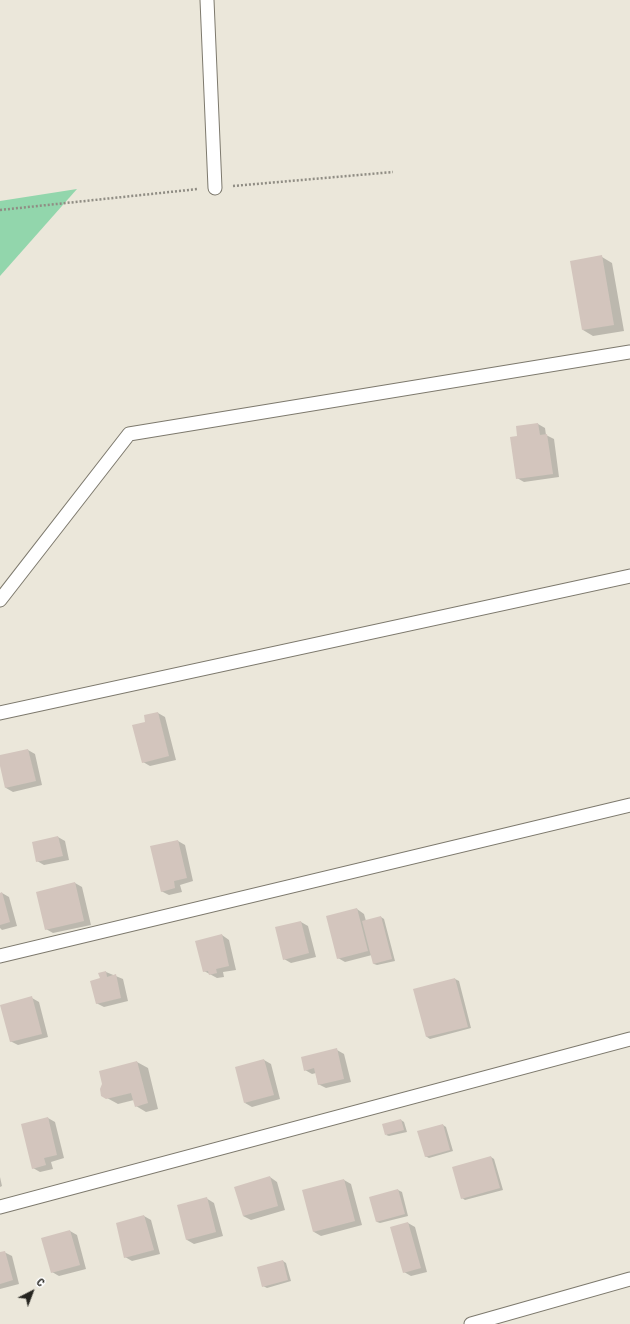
<!DOCTYPE html>
<meta charset="utf-8">
<style>
body{margin:0}
#map{position:relative;width:630px;height:1324px;overflow:hidden;background:#ebe7da;font-family:"Roboto Condensed",sans-serif}
canvas{display:block}
.north{position:absolute;left:12px;top:1272px;width:40px;height:40px;-webkit-text-stroke:3px #fff;paint-order:stroke;rotate:42deg;font-size:11px;font-weight:700;line-height:16px;text-align:center;color:#25241f}
.north::after{content:'';display:block;margin:auto;width:14px;height:18px;background:#25241f;clip-path:polygon(50% 0,100% 100%,50% 72%,0 100%)}
</style>
<div id="map">
<canvas width="630" height="1324"></canvas>
<div class="north">С</div>
</div>
<script>
const context = document.querySelector('canvas').getContext('2d');
context.lineJoin = 'round';
function fillPath(path, color) {
  context.fillStyle = color;
  context.fill(path, 'evenodd');
}
function trace(path, color, width, dash) {
  context.strokeStyle = color;
  context.lineWidth = width;
  context.lineCap = dash ? 'butt' : 'round';
  context.setLineDash(dash || []);
  context.stroke(path);
}
fillPath(new Path2D(`
 M77 189 0 276V201Z`), '#92d6ac');
fillPath(new Path2D(`
 M602 257 612 263 624 331 593 336 583 330Z
 M538 424 545 428 546 435 554 439 559 477 524 482 517 478 518 436 517 427Z
 M158 713 165 717 176 760 150 766 143 762 147 723 145 716Z
 M28 750 35 754 42 785 13 792 6 788 0 762V756Z
 M58 837 65 841 69 860 44 865 37 861Z
 M178 841 185 845 193 881 180 885 182 892 169 895 161 891Z
 M75 883 82 887 91 925 53 933 46 929Z
 M2 893 9 897 17 926 2 930 0 928V894Z
 M357 909 364 914 366 921 381 917 384 919 395 961 377 965 374 964 372 955 345 962 338 958Z
 M301 922 308 926 316 957 291 963 284 959Z
 M222 935 229 940 236 970 223 972 224 977 217 978 204 971Z
 M106 972 123 979 128 1001 104 1007 96 1003 101 979Z
 M455 979 459 981 471 1028 430 1039 427 1037 414 990Z
 M32 998 39 1002 48 1037 18 1045 10 1041Z
 M337 1050 344 1054 351 1082 326 1088 318 1084 316 1073 312 1074 305 1070Z
 M264 1060 271 1064 280 1099 252 1107 245 1103Z
 M137 1062 148 1068 158 1109 146 1112 136 1106 134 1100 118 1104 107 1098 104 1084Z
 M48 1118 55 1122 64 1158 51 1162 53 1169 40 1172 33 1168Z
 M401 1120 404 1122 407 1132 389 1136 386 1135Z
 M443 1125 446 1127 453 1151 429 1158 425 1156Z
 M491 1157 494 1159 503 1190 465 1200 462 1198Z
 M0 1177 2 1186 0 1187Z
 M270 1177 277 1182 285 1210 251 1220 243 1216Z
 M344 1180 351 1184 362 1225 321 1236 314 1232 303 1191Z
 M398 1190 402 1192 408 1216 380 1223 377 1222 370 1198Z
 M206 1198 214 1203 223 1236 194 1244 187 1240 179 1206Z
 M144 1216 151 1220 160 1254 132 1261 125 1257Z
 M408 1223 415 1227 427 1272 411 1276 404 1272Z
 M70 1231 77 1235 86 1269 59 1276 52 1272Z
 M4 1252 12 1256 19 1284 0 1289V1253Z
 M283 1261 286 1263 291 1281 267 1288 263 1286Z`), '#0003');
fillPath(new Path2D(`
 M602 255 614 325 582 330 570 261Z
 M538 423 540 435 547 434 553 474 516 479 510 437 517 436 516 426Z
 M158 712 169 756 142 763 132 725 145 722 144 715Z
 M28 749 36 781 5 788 0 766V755Z
 M58 836 63 856 36 862 32 842Z
 M178 840 187 878 174 881 175 888 161 892 150 846Z
 M75 882 84 921 45 930 36 892Z
 M2 892 10 922 0 925V893Z
 M357 908 368 951 337 959 326 916Z
 M381 916 392 959 373 964 362 921Z
 M301 921 309 953 283 960 275 927Z
 M222 934 229 966 216 969 217 973 209 975 208 971 203 972 195 941Z
 M106 971 107 977 116 974 121 998 96 1004 90 981 100 978 98 973Z
 M455 978 468 1027 426 1037 413 989Z
 M32 996 42 1034 10 1042 0 1005Z
 M337 1048 344 1079 318 1085 314 1068 304 1071 301 1057Z
 M264 1059 274 1095 244 1103 235 1067Z
 M137 1061 148 1103 135 1107 131 1093 106 1099 101 1096 100 1089 102 1084 99 1071Z
 M48 1117 57 1155 44 1158 46 1165 32 1169 21 1124Z
 M401 1119 404 1130 385 1135 382 1124Z
 M443 1124 450 1150 425 1157 417 1131Z
 M491 1156 500 1188 461 1199 452 1167Z
 M270 1176 278 1206 243 1216 234 1187Z
 M344 1179 355 1221 313 1232 302 1190Z
 M398 1189 405 1214 376 1222 369 1197Z
 M207 1197 216 1232 186 1240 177 1205Z
 M144 1215 154 1250 124 1258 116 1223Z
 M408 1222 421 1268 403 1273 390 1227Z
 M70 1230 80 1265 51 1273 41 1238Z
 M5 1251 13 1280 0 1284V1252Z
 M283 1260 288 1280 262 1287 257 1267Z`), '#d3c5bd');
const lane = new Path2D(`
 M207 0 215 188
 M0 600 129 434 630 352
 M0 713 630 576
 M0 956 630 805
 M0 1207 630 1039
 M471 1324 630 1279`);
trace(lane, '#7d796d', 15);
trace(new Path2D(`
 M233 186 393 172
 M0 210 198 189`), '#908d84', 2.5, [2, 2]);
trace(lane, '#fff', 13);
</script>
